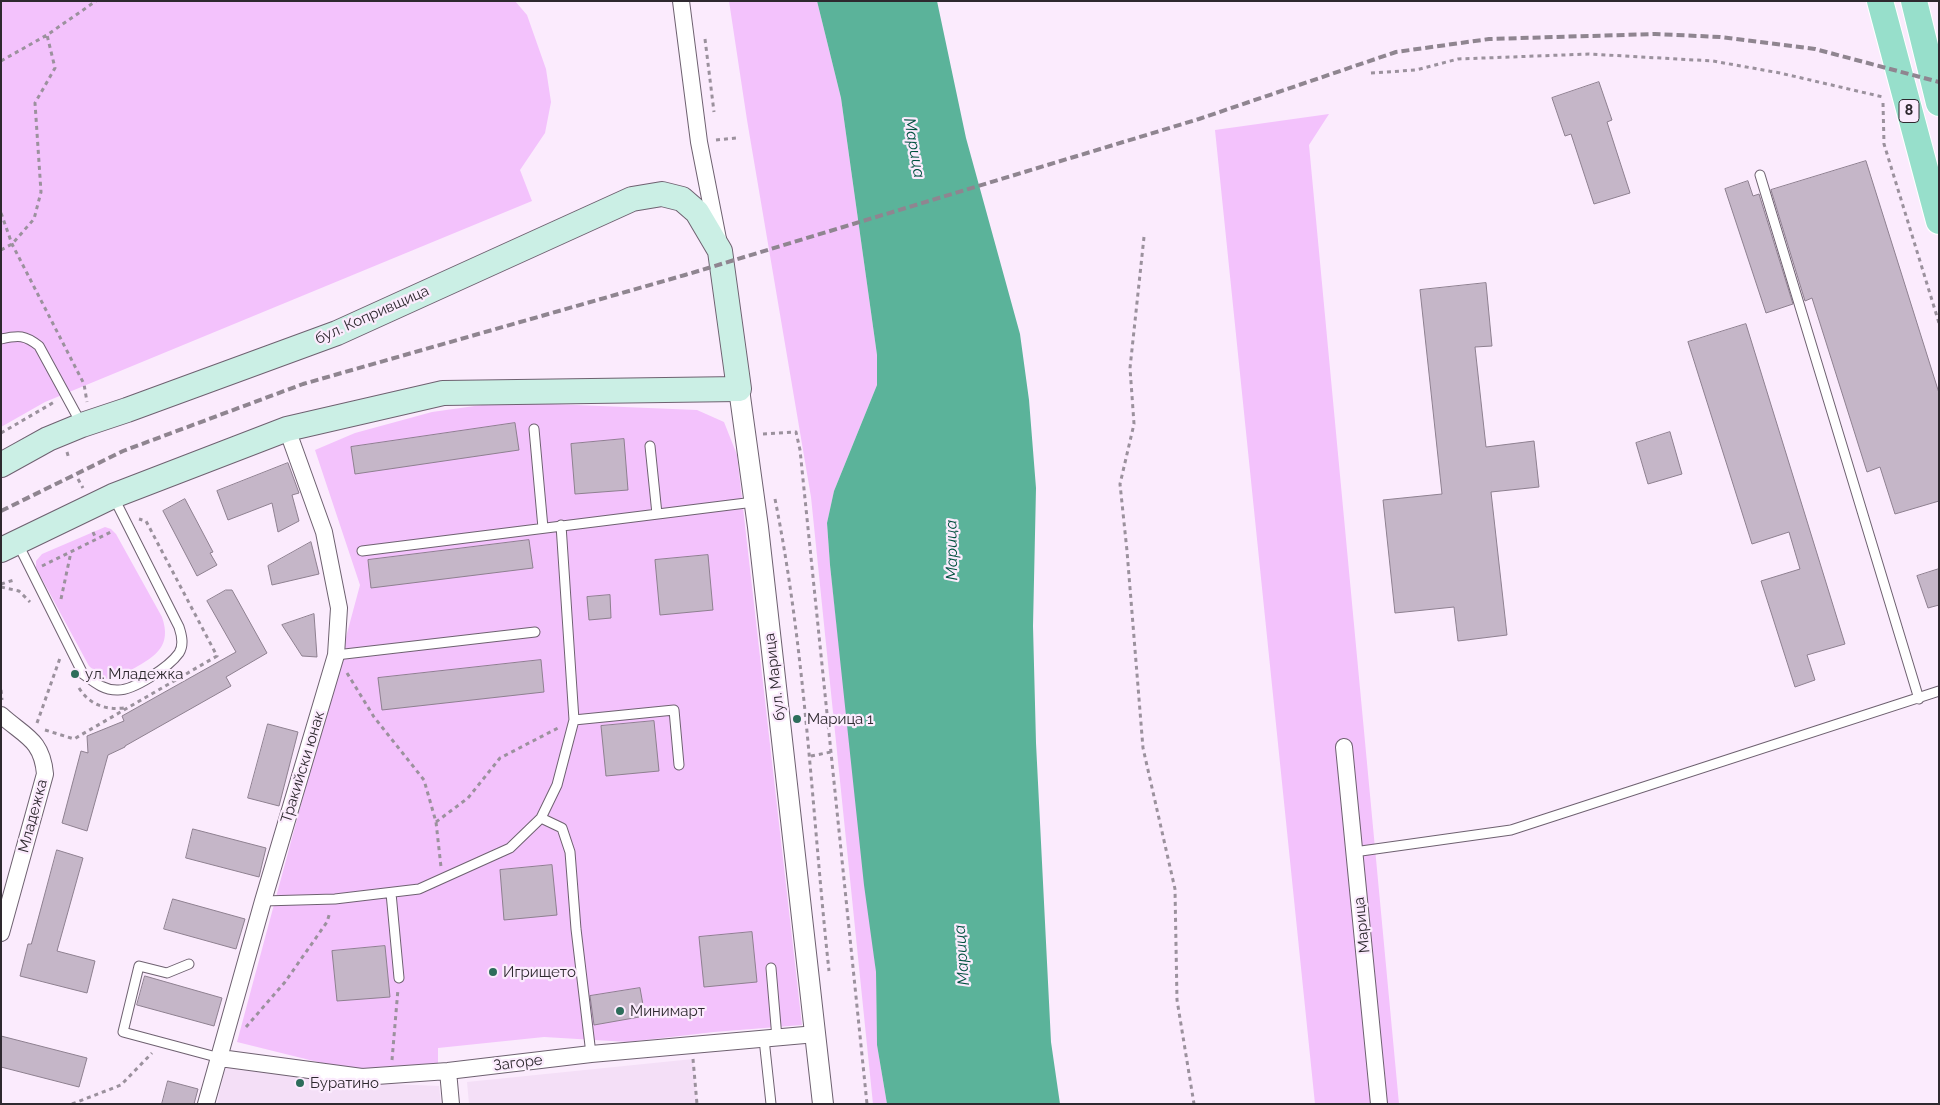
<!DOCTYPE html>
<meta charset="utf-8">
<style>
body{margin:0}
#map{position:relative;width:1940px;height:1105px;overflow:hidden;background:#fbebfd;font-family:Raleway,sans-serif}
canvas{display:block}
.frame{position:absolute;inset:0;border:2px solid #2e292f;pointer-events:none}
</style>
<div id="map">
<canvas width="1940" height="1105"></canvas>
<div class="frame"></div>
</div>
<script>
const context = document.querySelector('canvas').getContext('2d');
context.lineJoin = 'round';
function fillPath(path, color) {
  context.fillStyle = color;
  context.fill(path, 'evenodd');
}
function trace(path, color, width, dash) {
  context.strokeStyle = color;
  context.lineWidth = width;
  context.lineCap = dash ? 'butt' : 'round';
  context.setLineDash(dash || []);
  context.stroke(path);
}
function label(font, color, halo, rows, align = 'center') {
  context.font = font + ' Raleway,sans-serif';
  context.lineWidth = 4.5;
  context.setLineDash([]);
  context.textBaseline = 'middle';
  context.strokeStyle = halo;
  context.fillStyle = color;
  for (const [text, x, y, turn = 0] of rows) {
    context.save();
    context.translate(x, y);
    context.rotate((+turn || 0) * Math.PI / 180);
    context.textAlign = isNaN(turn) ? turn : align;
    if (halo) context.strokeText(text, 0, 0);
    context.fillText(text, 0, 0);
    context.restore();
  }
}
fillPath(new Path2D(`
 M693 1059 697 1104H469L467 1082Z
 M226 1063 319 1081 439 1086 441 1104H217Z`), '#f4dff7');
fillPath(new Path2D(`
 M1 1H515L527 15 546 69 551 102 545 133 520 170 532 201 45 402 1 427Z
 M729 1H817L841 98 877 355V385L834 491 827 523 830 565 876 972 877 1045 887 1104H873L811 497 747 120Z
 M1329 114 1309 145 1399 1104H1315L1215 130Z
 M503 402 697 410 724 422 737 455 802 1025 714 1032 628 1042 544 1037 438 1048V1072H358L237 1042 360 585 315 450 355 433 432 412Z
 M105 527 111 529 116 534 162 617C172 646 156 656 133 669 126 674 118 680 108 679 101 678 95 671 89 666L36 568V561L42 554Z`), '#f3c2fc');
fillPath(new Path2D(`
 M817 1H937L966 138 1020 334 1029 400 1036 488 1033 626 1036 743 1051 1042 1060 1104H887L877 1045 876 972 864 885 830 565 827 523 834 491 877 385V355L841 98Z`), '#5bb39a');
const building = new Path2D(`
 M1599 82 1612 120 1607 122 1630 193 1594 204 1571 134 1565 136 1552 98Z
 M1866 161 1939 393V501L1895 514 1880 467 1867 472 1812 298 1805 301 1771 190Z
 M1748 181 1753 196 1759 194 1793 304 1766 313 1725 189Z
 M1486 283 1492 346 1475 347 1486 447 1534 441 1539 487 1491 492 1507 635 1458 641 1454 607 1395 613 1383 500 1442 494 1420 290Z
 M1746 324 1845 644 1807 655 1815 680 1795 687 1761 581 1800 569 1789 532 1752 544 1688 342Z
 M515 423 519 450 355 474 351 447Z
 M1670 432 1682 474 1648 484 1636 443Z
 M624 439 628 490 575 494 571 444Z
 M288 463 299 493 292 495 299 521 278 532 272 503 228 520 217 491Z
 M185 499 213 552 210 553 217 565 197 576 163 511Z
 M529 540 533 568 371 588 368 560Z
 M311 542 319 574 272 585 268 566Z
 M708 555 713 610 660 615 655 560Z
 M1939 569V605L1928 608 1917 576Z
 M226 590H232L267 653 226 677 231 686 125 746V747L108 755 87 831 62 823 81 751 88 753 87 736 124 721 122 716 236 652 207 601Z
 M610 595 611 618 589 620 587 597Z
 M314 614 317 657 302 656 282 625Z
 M541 660 544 692 382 710 378 678Z
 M654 721 659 771 606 776 601 726Z
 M268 724 298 732 279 806 248 798Z
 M193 829 266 848 259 877 186 858Z
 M57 850 83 858 57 951 95 961 87 993 20 976 28 944H31Z
 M552 865 557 915 504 920 500 870Z
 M173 899 245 919 236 949 164 929Z
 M752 932 757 982 704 987 699 937Z
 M385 946 390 997 337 1001 332 951Z
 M145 976 222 998 214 1026 137 1005Z
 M640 988 645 1016 594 1025 590 996Z
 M1 1036 87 1058 79 1087 1 1067Z
 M168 1081 198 1089 194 1104H162Z`);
fillPath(building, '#c5b6c8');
trace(building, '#8e8090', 1);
const service = new Path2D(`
 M1760 175 1919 699
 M1 339C19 335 25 335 39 346L82 425
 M534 429 543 528
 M650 446 657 514
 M18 544 83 674C94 682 103 690 117 690 133 691 169 667 179 653 184 645 182 636 179 627L113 496
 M362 551 754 502
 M336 655 535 632
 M574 720 674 710 679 765
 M541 818 557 785 574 720 561 525
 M1354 852 1511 830 1939 691
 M391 893 399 978
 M263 901 335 899 419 889 510 848 541 818 562 828 570 852 576 929 591 1054
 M189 964 167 973 139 966 123 1032 220 1058
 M771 968 777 1038
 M764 1039 771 1104`);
const minor = new Path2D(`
 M681 1 699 142 718 239
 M1 715C24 736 42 739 45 774L1 933
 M1344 747 1379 1104
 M220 1058 362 1077 448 1071 591 1054 816 1034
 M448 1071 451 1104
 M206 1104 263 901 336 655 339 608 324 532 287 429`);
const tertiary = new Path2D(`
 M739 389 758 527 823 1104`);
const secondary = new Path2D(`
 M1 465 48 439 82 425 127 410 337 333 632 199 662 194 682 199 697 212 720 251 739 389 443 393 287 429 113 496 1 550`);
const primary = new Path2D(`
 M1880 1 1939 221
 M1914 1 1939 103`);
trace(service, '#6e6170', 11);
trace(minor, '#6e6170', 18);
trace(tertiary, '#6e6170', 22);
trace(secondary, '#6e6170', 26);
trace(primary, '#fff', 28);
trace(new Path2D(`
 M705 39 714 112
 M1 61 47 35 96 1
 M1371 73 1416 70 1458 59 1589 54 1713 61 1780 73 1883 97
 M1883 103 1884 144 1939 323
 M716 140 736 138
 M1 213 12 244 84 384 87 402
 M1144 237 1130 368 1134 424 1120 484 1127 551 1143 748 1175 889 1177 1000 1194 1104
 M1 250 12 244 34 219 41 192 35 103 55 68 47 35
 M1 433 56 401
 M763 434 796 432 800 450 867 1104
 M67 452 69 459
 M78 479 83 488
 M775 499C806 654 812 814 829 971
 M93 532 96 539
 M42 566 113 531
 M1 584 14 580
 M1 587 19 591 30 602
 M61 599 71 552
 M347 673 374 717 424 780 436 822 441 867
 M79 688C90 705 105 710 125 708
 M1 690 2 700
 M37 723 60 658
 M45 730 74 739 217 656 146 521 139 519
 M811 756 831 752
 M436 822 468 798 500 758 560 727
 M246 1027 285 982 327 922 330 912
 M693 1059 697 1104
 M392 1060 398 989
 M72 1104 121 1085 152 1053`), '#9b919d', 3, [4, 4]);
trace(service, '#fff', 9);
trace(minor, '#fff', 16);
trace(tertiary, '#fff', 20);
trace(secondary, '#cbefe5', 24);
trace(primary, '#97dfcb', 26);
trace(new Path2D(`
 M1 511 123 451 303 384 685 275 1199 119 1396 52 1489 39 1655 34 1720 37 1815 49 1939 82`), '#8f8590', 4, [8, 4]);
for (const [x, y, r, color] of [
 [75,674,5,"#2d6d5b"],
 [797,719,5,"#2d6d5b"],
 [493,972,5,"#2d6d5b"],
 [620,1011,5,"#2d6d5b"],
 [300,1083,5,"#2d6d5b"]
]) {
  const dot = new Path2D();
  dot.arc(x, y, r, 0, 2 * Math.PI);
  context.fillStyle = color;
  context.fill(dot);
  trace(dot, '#fbebfd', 2);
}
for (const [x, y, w] of [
 [1909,111,20]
]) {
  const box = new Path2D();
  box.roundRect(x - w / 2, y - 11.5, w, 23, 4);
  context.fillStyle = '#fbebfd';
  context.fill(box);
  trace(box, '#2e292f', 1);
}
label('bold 14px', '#2e292f', null, [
 ["8",1909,111]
]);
label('15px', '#2e292f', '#fbebfd', [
 ["бул. Копривщица",372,315,-24],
 ["бул. Марица",775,677,-97],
 ["Тракийски юнак",303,767,-73],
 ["Младежка",33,816,-75],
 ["Марица",1362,925,-96],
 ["Загоре",518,1063,-7]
]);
label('15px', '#2e292f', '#fbebfd', [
 ["ул. Младежка",85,674],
 ["Марица 1",807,719],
 ["Игрището",503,972],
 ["Минимарт",630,1011],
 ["Буратино",310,1083]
], 'left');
label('italic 16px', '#00513f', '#fbebfd', [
 ["Марица",914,148,80],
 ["Марица",952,550,-91],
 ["Марица",962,955,-94]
]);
</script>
